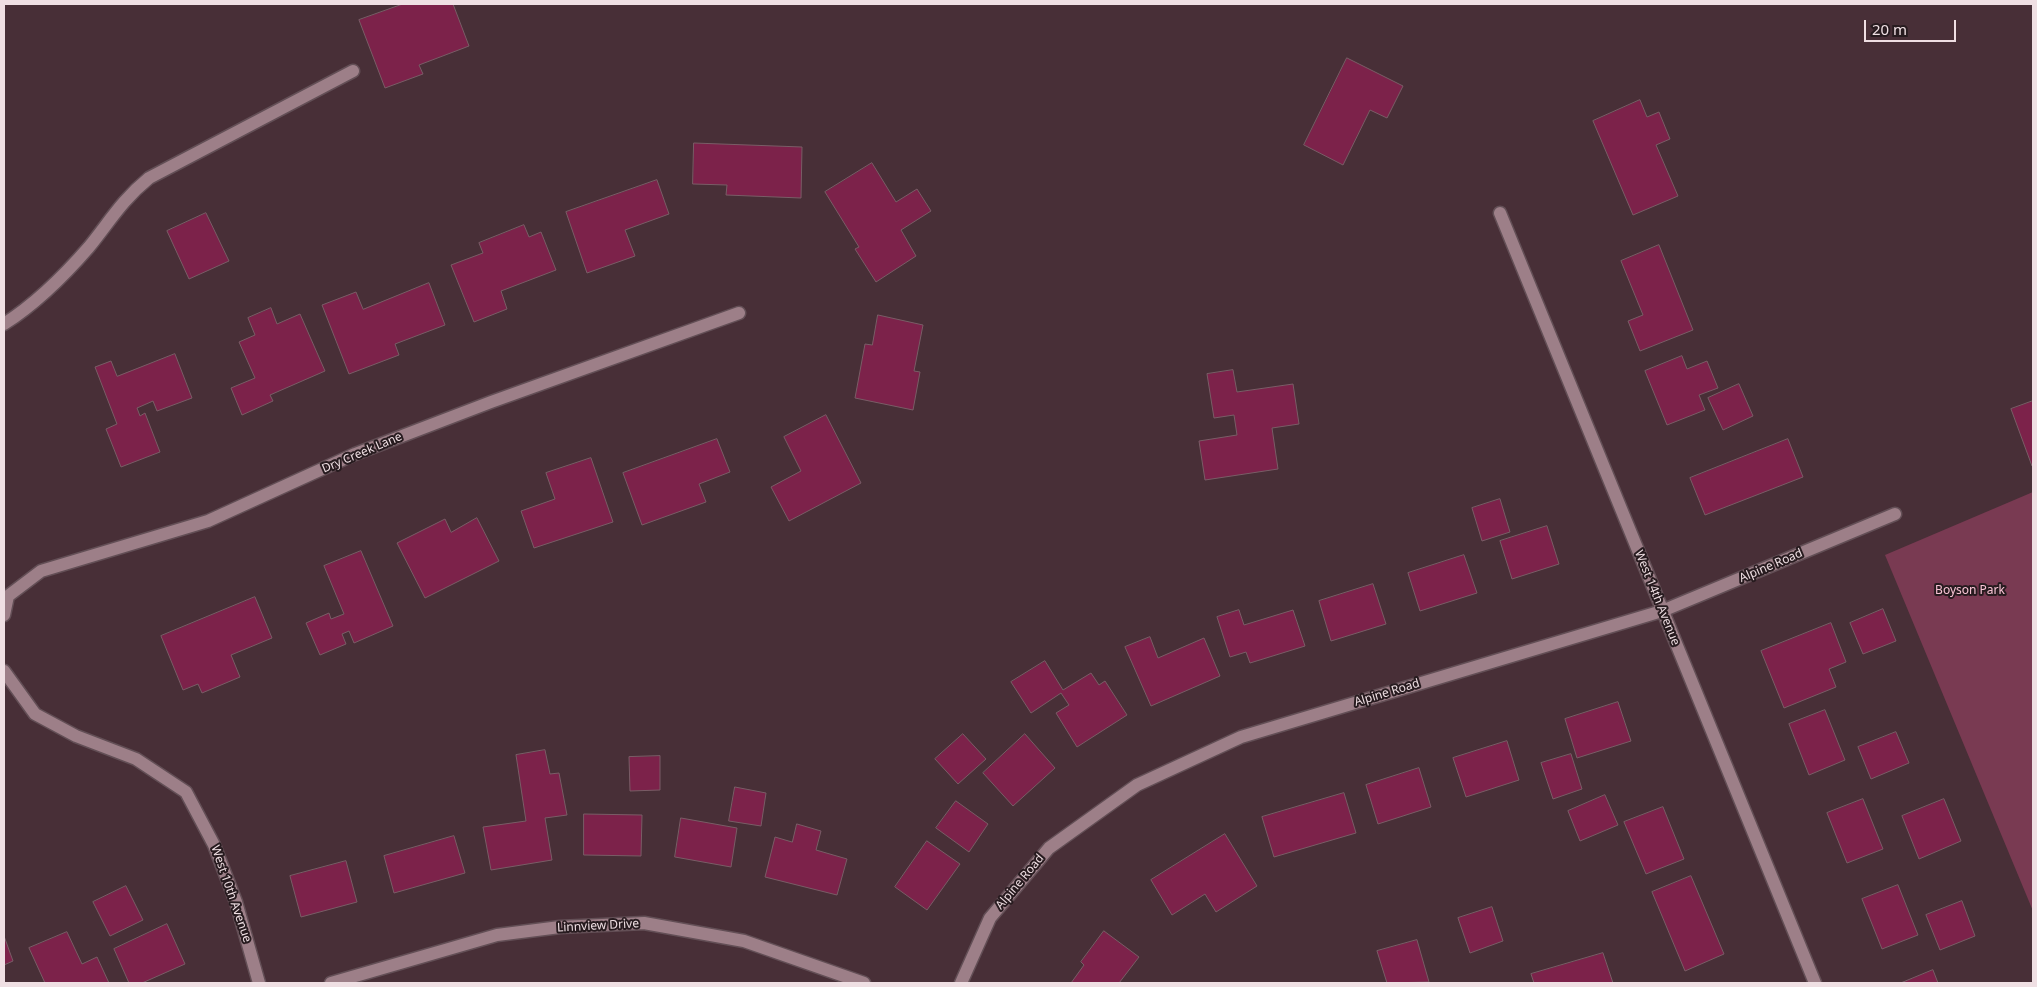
<!DOCTYPE html>
<style>
body{margin:0}
#map{position:relative;width:2037px;height:987px;overflow:hidden;background:#482f37;font-family:"Noto Sans",sans-serif}
canvas{display:block}
.frame{position:absolute;inset:0;border:5px solid #efdfe3;pointer-events:none}
.scale{position:absolute;left:1864px;top:20px;width:92px;height:22px;box-sizing:border-box;border:2px solid #efdfe3;border-top:0;padding-left:6px;font-size:15px;line-height:18px;white-space:nowrap;color:#efdfe3;-webkit-text-stroke:4px #271b1f;paint-order:stroke}
</style>
<div id="map">
<canvas width="2037" height="987"></canvas>
<div class="frame"></div>
<div class="scale">20 m</div>
</div>
<script>
const context = document.querySelector('canvas').getContext('2d');
context.lineJoin = 'round';
function fillPath(path, color) {
  context.fillStyle = color;
  context.fill(path, 'evenodd');
}
function trace(path, color, width, dash) {
  context.strokeStyle = color;
  context.lineWidth = width;
  context.lineCap = dash ? 'butt' : 'round';
  context.setLineDash(dash || []);
  context.stroke(path);
}
function label(font, color, halo, rows, align = 'center') {
  context.font = font + ' "Noto Sans",sans-serif';
  context.lineWidth = 4;
  context.setLineDash([]);
  context.textBaseline = 'middle';
  context.strokeStyle = halo;
  context.fillStyle = color;
  for (const [text, x, y, turn = 0] of rows) {
    context.save();
    context.translate(x, y);
    context.rotate((+turn || 0) * Math.PI / 180);
    context.textAlign = isNaN(turn) ? turn : align;
    if (halo) context.strokeText(text, 0, 0);
    context.fillText(text, 0, 0);
    context.restore();
  }
}
fillPath(new Path2D(`
 M2033 492V911L1885 555Z`), '#793a52');
const building = new Path2D(`
 M403 4H453L469 46 419 65 423 74 385 88 359 20Z
 M1347 58 1403 86 1387 118 1370 110 1343 165 1304 145Z
 M1640 100 1647 117 1659 112 1670 139 1656 145 1678 196 1633 215 1593 121Z
 M694 143 802 147 801 198 726 195 727 185 693 184Z
 M872 163 896 202 917 189 931 211 901 230 916 256 876 282 855 249 859 247 825 192Z
 M657 180 669 214 625 230 635 256 587 273 566 212Z
 M206 213 229 261 189 279 167 231Z
 M524 225 529 237 541 232 556 270 501 291 507 309 474 322 451 265 483 253 479 243Z
 M1659 245 1693 330 1640 351 1628 321 1643 315 1621 261Z
 M429 283 445 325 395 344 399 355 349 374 322 305 356 292 363 309Z
 M271 308 277 324 300 314 325 371 270 395 273 401 242 415 231 388 255 378 239 342 255 335 248 318Z
 M878 315 923 325 914 371 920 372 913 410 855 398 865 344 872 345Z
 M175 354 192 398 157 411 153 401 137 408 140 416 145 413 160 452 121 467 106 429 117 424 95 367 111 361 117 376Z
 M1682 356 1687 369 1707 361 1718 388 1699 395 1705 410 1667 425 1645 371Z
 M1233 370 1237 392 1293 384 1299 424 1272 428 1278 469 1205 480 1199 441 1237 435 1234 415 1214 418 1207 374Z
 M1739 384 1753 416 1723 430 1708 398Z
 M2033 401V466H2032L2011 409Z
 M826 415 861 483 789 521 771 487 801 471 784 437Z
 M717 439 730 472 699 484 706 502 642 525 623 473Z
 M1788 439 1803 477 1705 515 1690 478Z
 M591 458 613 522 534 548 521 511 555 499 546 473Z
 M1500 499 1510 532 1482 541 1472 508Z
 M477 518 499 561 425 598 397 543 445 519 451 532Z
 M1547 526 1559 564 1512 579 1500 541Z
 M361 551 393 626 354 643 349 631 342 634 346 644 320 655 306 623 329 613 331 619 344 614 324 566Z
 M1464 555 1477 593 1420 611 1408 573Z
 M1373 584 1386 624 1331 641 1319 601Z
 M255 597 272 638 231 655 240 677 202 693 198 684 183 690 161 636Z
 M1883 609 1896 641 1863 654 1850 623Z
 M1239 610 1244 625 1293 610 1305 646 1250 663 1246 652 1230 657 1217 617Z
 M1831 623 1846 662 1829 669 1836 687 1784 708 1761 651Z
 M1150 637 1158 658 1204 638 1220 676 1151 706 1125 647Z
 M1045 661 1063 690 1091 673 1099 685 1105 681 1127 715 1077 747 1056 713 1069 705 1061 693 1031 713 1011 682Z
 M1618 702 1631 741 1577 758 1565 719Z
 M1825 710 1845 760 1809 775 1789 724Z
 M1896 732 1909 763 1871 779 1858 747Z
 M963 734 986 759 958 784 935 759Z
 M1025 734 1055 768 1013 806 983 773Z
 M1507 741 1519 780 1466 797 1453 758Z
 M545 750 550 774 559 773 567 815 545 818 552 860 491 870 483 827 526 821 516 755Z
 M1571 754 1582 789 1553 799 1541 763Z
 M660 756V790L630 791 629 757Z
 M1419 768 1431 807 1378 824 1366 785Z
 M735 787 766 793 761 826 729 821Z
 M1344 793 1356 833 1274 857 1262 817Z
 M1605 795 1618 825 1580 841 1568 811Z
 M1863 799 1883 849 1847 863 1827 813Z
 M1944 799 1961 841 1919 859 1902 816Z
 M956 801 988 824 969 852 936 828Z
 M1663 807 1684 859 1646 874 1624 822Z
 M584 814 642 815 641 856 584 855Z
 M681 818 737 828 731 867 675 857Z
 M797 824 821 831 816 850 847 859 837 895 765 877 775 837 792 842Z
 M1225 834 1257 886 1216 912 1205 894 1172 915 1151 880Z
 M454 836 465 873 394 893 384 856Z
 M927 841 960 864 927 910 895 887Z
 M346 861 357 902 301 917 290 876Z
 M1691 876 1724 954 1685 971 1652 892Z
 M1898 885 1918 935 1882 949 1862 899Z
 M126 886 143 920 110 936 93 902Z
 M1962 901 1975 936 1940 950 1926 915Z
 M1492 907 1503 941 1470 953 1458 918Z
 M167 924 185 964 142 983H129L114 949Z
 M1104 931 1139 957 1119 983H1071L1084 965 1081 962Z
 M67 932 82 964 97 957 109 983H45L29 948Z
 M4 936 13 961 4 965Z
 M1417 940 1429 982 1387 983 1377 951Z
 M1603 953 1613 983H1534L1531 974Z
 M1933 970 1938 983H1901Z`);
fillPath(building, '#7c224a');
trace(building, '#795d66', 1);
const lane = new Path2D(`
 M4 324C37 303 63 277 89 247 110 221 122 200 149 178L353 71`);
const street = new Path2D(`
 M1500 213 1815 983
 M4 615 8 596 41 571 208 521 355 454 491 402 739 313
 M4 671 35 714 76 736 136 759 186 792 214 845 236 902 259 983
 M331 983 497 935 560 927 644 923 744 941 864 983
 M961 983 990 918 1049 848 1137 785 1241 737 1662 611 1895 514`);
trace(lane, '#634f56', 15);
trace(street, '#634f56', 15);
trace(lane, '#9d7f88', 12);
trace(street, '#9d7f88', 12);
label('12px', '#efdfe3', '#271b1f', [
 ["Dry Creek Lane",362,453,-23],
 ["Alpine Road",1771,566,-23],
 ["West 14th Avenue",1657,598,68],
 ["Alpine Road",1387,693,-17],
 ["Alpine Road",1020,882,-50],
 ["West 10th Avenue",231,894,71],
 ["Linnview Drive",598,926,-3]
]);
label('12px', '#f9c4d5', '#271b1f', [
 ["Boyson Park",1970,591]
]);
</script>
